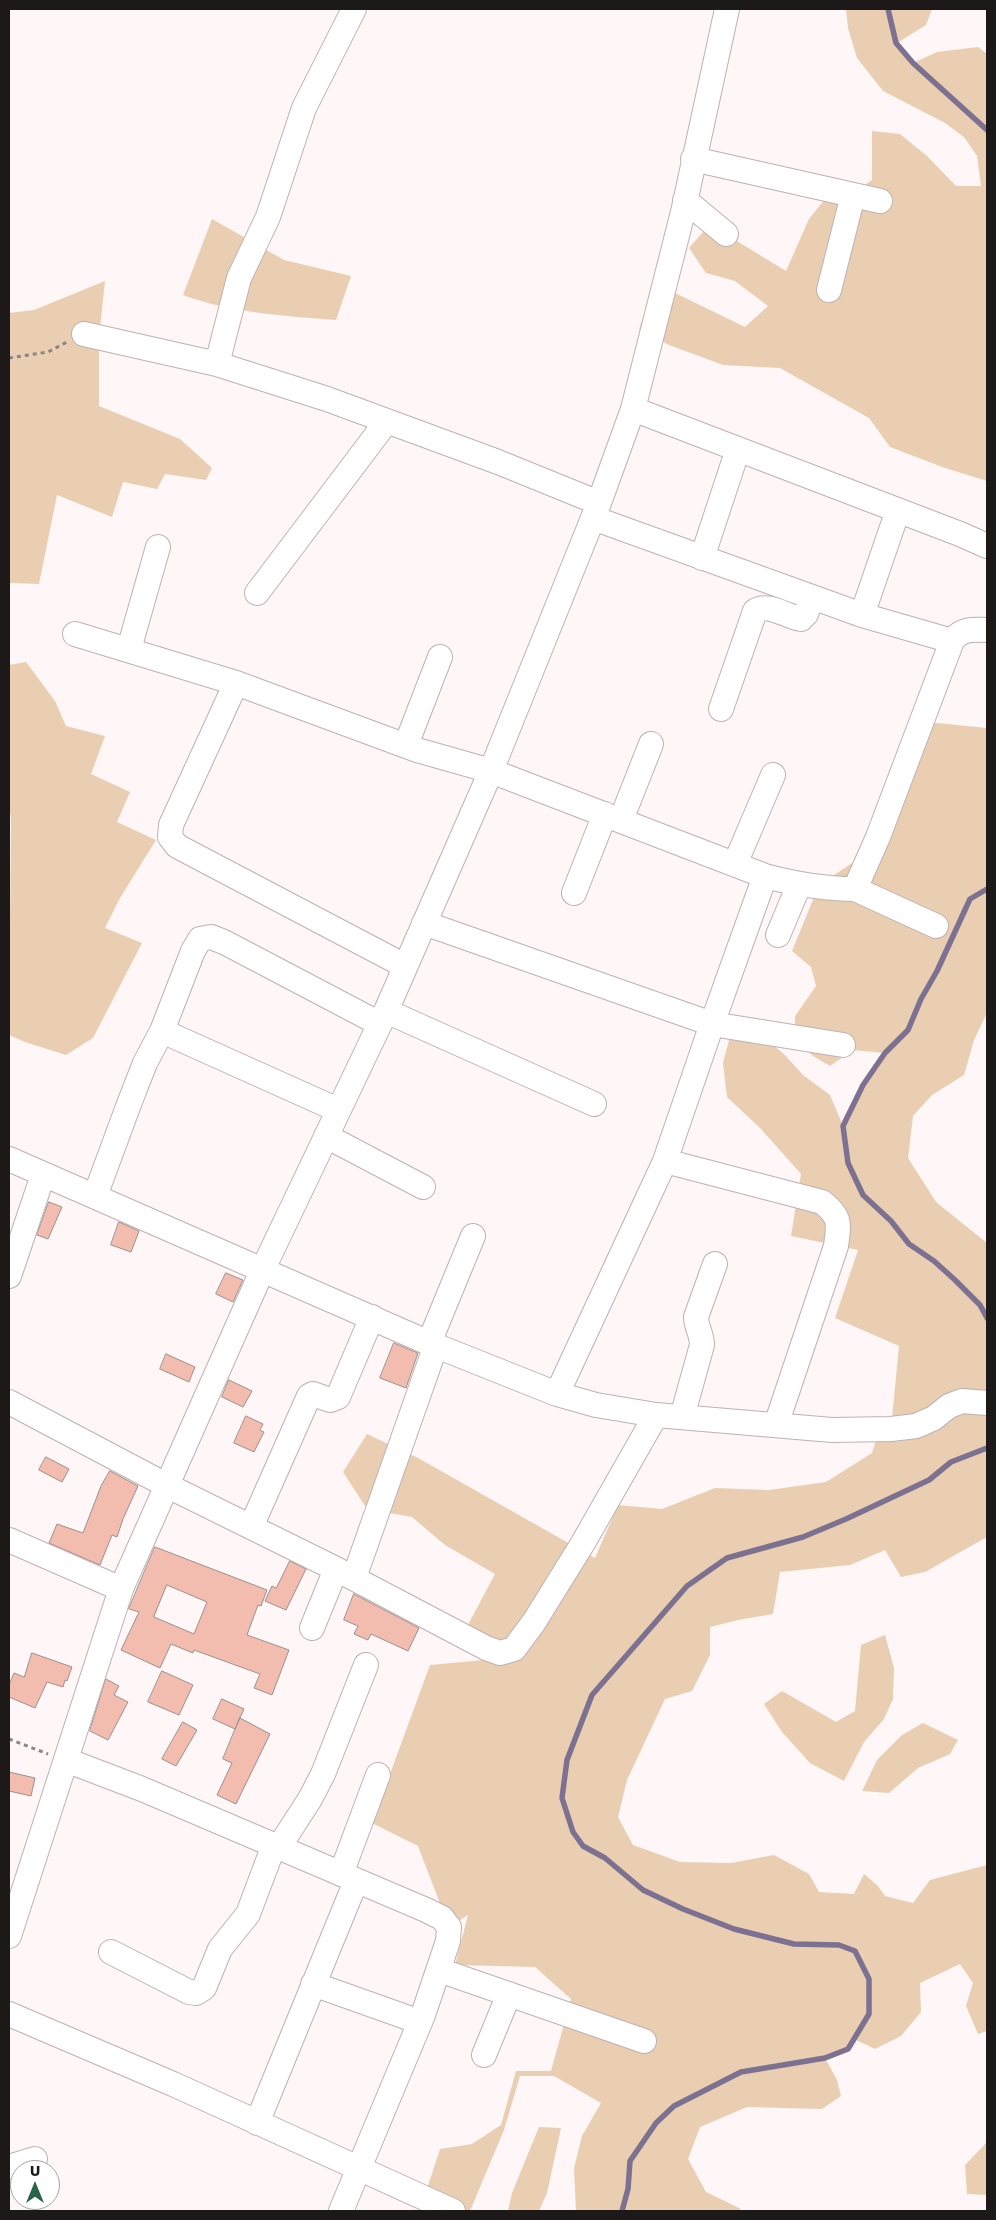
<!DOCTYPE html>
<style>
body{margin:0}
#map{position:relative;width:996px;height:2220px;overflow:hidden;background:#fef6f7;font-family:"Golos Text",sans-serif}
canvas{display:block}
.frame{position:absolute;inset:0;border:10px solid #1d1919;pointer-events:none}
.north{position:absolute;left:10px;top:2160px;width:50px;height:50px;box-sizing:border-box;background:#fff;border:1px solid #a5a3a3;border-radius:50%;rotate:0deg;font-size:14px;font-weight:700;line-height:20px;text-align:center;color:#1d1919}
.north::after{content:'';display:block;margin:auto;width:18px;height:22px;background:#2a634a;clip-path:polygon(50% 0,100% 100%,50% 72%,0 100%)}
</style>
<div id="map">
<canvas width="996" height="2220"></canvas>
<div class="frame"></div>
<div class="north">U</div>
</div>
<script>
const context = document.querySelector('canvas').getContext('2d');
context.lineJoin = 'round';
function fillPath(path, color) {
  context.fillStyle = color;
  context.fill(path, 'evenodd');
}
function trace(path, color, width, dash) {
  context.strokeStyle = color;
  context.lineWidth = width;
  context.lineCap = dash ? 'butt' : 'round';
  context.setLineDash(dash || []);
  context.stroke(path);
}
fillPath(new Path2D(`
 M846 9H932L926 25 897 43 913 63 937 52 978 47 987 54V481L945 468 890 447 869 418 780 368 723 365 669 345 639 329 646 310 673 292 745 327 768 306 735 281 706 273 689 248 703 232 732 238 786 271 809 219 825 199 849 196 872 180V131L900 134 927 156 956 186H981L977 156 964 137 945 123 883 91 857 58 848 28Z
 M212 219 284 260 351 276 336 320C284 316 232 313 183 295Z
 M105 281 99 338V406L180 439 212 468 206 480 165 474 157 489 123 482 112 517 57 495 39 584 9 583V313L34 310Z
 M26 662 55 701 66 726 105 736 91 774 130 792 117 822 156 840 120 898 105 928 142 943 93 1038 66 1055 25 1042 9 1035 11 817 9 808V665Z
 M927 722 987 728V1013L974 1040 964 1075 932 1095 913 1116 908 1158 936 1202 987 1243V1537L925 1572 901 1577 885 1550 850 1565 780 1572 773 1614 738 1620 710 1627V1655L692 1691 665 1699 627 1780 618 1817 633 1845 680 1862 731 1863 774 1855 809 1874 819 1892 854 1894 864 1874 878 1886 885 1896 913 1903 930 1880 987 1865V2031L978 2034 966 2006 973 1983 960 1964 920 1983 921 2012 901 2036 875 2049 854 2039 848 2049 825 2058 837 2080 841 2096 822 2109 747 2107 700 2127 688 2159 706 2192 741 2209 738 2211H576L574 2168 582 2136 601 2103 554 2076H520L504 2130 470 2211H417L422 2204 440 2149 472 2144 501 2125 516 2071H551L571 1999 535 1967 455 1965 468 1915 449 1927 418 1846 372 1823 430 1665 516 1657 462 1636 495 1574 445 1545 412 1517 367 1509 343 1472 367 1434 418 1458 595 1558 618 1505 662 1509 715 1488 769 1490 826 1482 872 1453 881 1425 891 1429 899 1346 835 1318 858 1250 791 1236 801 1174 761 1129 727 1097 723 1063 734 1021 763 1037 784 1054 803 1075 830 1095 843 1126 863 1085 884 1053 853 1050 830 1066 813 1056 795 1040V1016L816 986 811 967 792 951 819 885 858 859Z
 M885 1635 894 1668 893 1699 884 1719 864 1742 844 1781 810 1763 782 1732 764 1704 782 1691 836 1722 855 1711 861 1645Z
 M923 1723 958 1740 950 1754 918 1768 889 1793 862 1791 877 1760 902 1735Z
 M539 2127 561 2128 547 2193 539 2211H508L512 2193Z
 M987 2142V2195L967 2194 965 2165Z`), '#eaceb1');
trace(new Path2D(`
 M888 9 896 43 913 63 987 130
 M987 889 970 899 937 971 921 999 908 1030 885 1053 863 1085 843 1126 848 1163 863 1195 891 1221 909 1244 934 1261 955 1280 980 1305 987 1318
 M622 2211 628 2189 630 2161 656 2123 674 2106 741 2072 825 2058 848 2049 869 2014V1979L855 1951 839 1945 794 1944 734 1929 683 1909 643 1890 605 1858 583 1846 573 1832 562 1798 567 1760 592 1695 687 1586 727 1558 803 1537 846 1519 929 1480 951 1462 987 1448`), '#7c7190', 5.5);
const building = new Path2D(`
 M49 1202 62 1207 48 1239 37 1235Z
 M119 1222 139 1231 131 1252 111 1245Z
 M226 1273 243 1280 233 1302 216 1294Z
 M394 1343 418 1353 406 1388 380 1378Z
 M166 1354 195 1367 189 1382 160 1369Z
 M229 1380 252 1391 243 1407 222 1397Z
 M246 1416 263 1424 260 1430 264 1432 254 1452 234 1443Z
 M46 1457 69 1469 62 1482 39 1470Z
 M110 1471 138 1486 123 1519 117 1537 112 1535 100 1565 49 1543 57 1524 83 1533 101 1486Z
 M155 1547 267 1590 261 1606 258 1605 247 1635 289 1650 272 1695 254 1688 260 1674 194 1650 193 1653 171 1644 160 1668 121 1650 139 1612 129 1609ZM167 1585 207 1602 194 1634 154 1617Z
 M290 1561 306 1569 286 1610 265 1601 272 1586 276 1588Z
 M354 1594 419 1628 408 1651 371 1634 368 1640 354 1634 358 1626 344 1620Z
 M32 1653 72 1667 67 1681 65 1680 63 1687 47 1682 35 1708 9 1697V1685L14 1673 24 1677Z
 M162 1671 193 1685 179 1715 148 1702Z
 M106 1679 119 1686 114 1695 128 1702 108 1740 90 1731Z
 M222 1699 244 1709 235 1729 213 1719Z
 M240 1718 270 1734 236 1804 217 1795 232 1763 223 1759Z
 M183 1722 197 1730 176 1766 162 1759Z
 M9 1772 35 1778 31 1796 9 1791Z`);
fillPath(building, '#f2bcae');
trace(building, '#9b908d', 1);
const minor = new Path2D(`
 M693 159 880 201
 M685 200 726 234
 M829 290 853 195
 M84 334 217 364 327 399 498 462 599 503
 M217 364 239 278 268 217 304 108 354 9
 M633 409 960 534 987 546
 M593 518 862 615 952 641
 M702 558 738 449
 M257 593 387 421
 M862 615 898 510
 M75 634 236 683 417 750 491 771 765 876C795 884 823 889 855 889L878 837 952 641C961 629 972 629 987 630
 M129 649 158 547
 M236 683 171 825 170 837 177 846 405 966
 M721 709 755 611C768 602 787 617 801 619L806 614 812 598
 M406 745 440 657
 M621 820 651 744
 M735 864 773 775
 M855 889 936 926
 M574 893 605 814
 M424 923 712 1024 843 1045
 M778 935 799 885
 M386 1011 594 1104
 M162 1031 338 1110
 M326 1136 423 1187
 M9 1159 429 1343 557 1394 596 1405 656 1415 832 1430 891 1429 916 1426 934 1418 949 1406 962 1401 987 1403
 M665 1161 822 1202C841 1217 839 1223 836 1246L776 1425
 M95 1196 129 1104 145 1063 162 1031 193 951 200 939 211 937 224 942 380 1024
 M9 1276 43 1175
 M429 1343 473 1236
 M557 1394 665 1161 712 1024 765 876
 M9 1402 166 1485 336 1569 486 1648 500 1653 514 1649 534 1622 583 1543 656 1415
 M682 1417 702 1345C702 1334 696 1327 696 1317L715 1264
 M251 1527 309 1396 313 1394 330 1400 338 1397 372 1317
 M9 1540 121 1589
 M354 1578 436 1345
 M312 1628 336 1569
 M66 1760 142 1789 426 1910 442 1918 449 1927 448 1941 423 2015 341 2211
 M279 1847 310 1799 323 1774 366 1665
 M341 1874 378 1775
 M9 1936 121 1589 262 1271 386 1011 491 771 599 503 633 409 683 212 727 9
 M111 1952 189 1992 196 1993 204 1988 220 1949 248 1914 274 1845
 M439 1970 644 2041
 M313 1984 420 2022
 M9 2014 173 2084 453 2211
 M484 2055 509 1994
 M257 2123 356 1881
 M9 2167 35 2159`);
trace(minor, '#bdb1b4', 26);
trace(new Path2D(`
 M9 358 48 352 67 342
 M9 1739 48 1754`), '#8b8586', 3, [4, 4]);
trace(minor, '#fff', 24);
</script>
